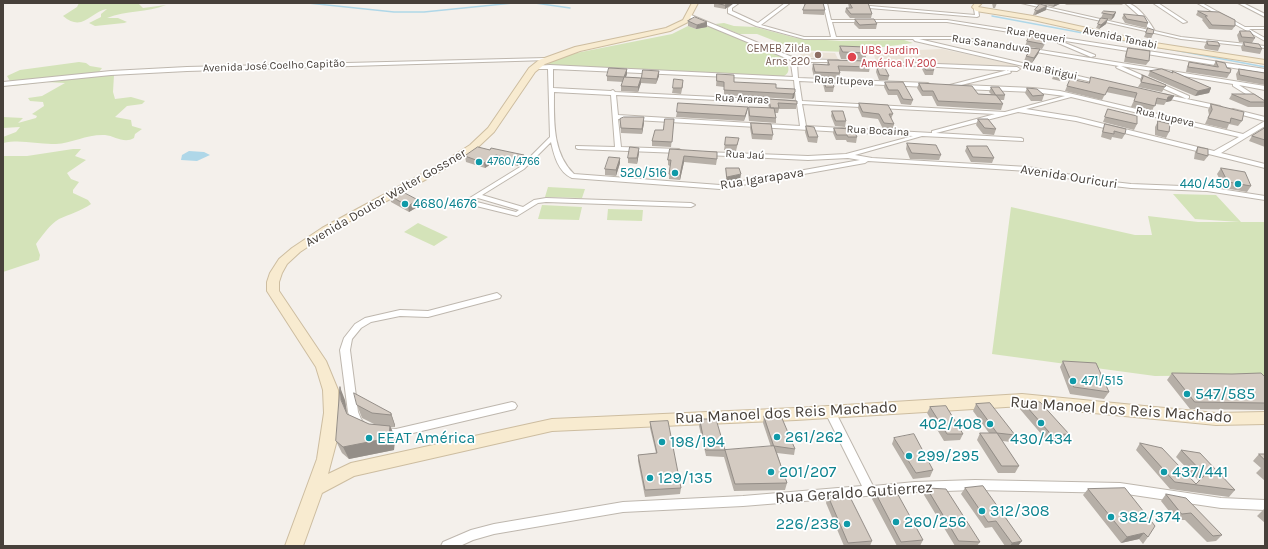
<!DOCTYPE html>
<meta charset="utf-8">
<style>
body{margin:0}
#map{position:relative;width:1268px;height:549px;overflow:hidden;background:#f4f0eb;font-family:Karla,sans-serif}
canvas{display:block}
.frame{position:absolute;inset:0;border:4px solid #47403a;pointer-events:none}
</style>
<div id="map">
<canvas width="1268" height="549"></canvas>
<div class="frame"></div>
</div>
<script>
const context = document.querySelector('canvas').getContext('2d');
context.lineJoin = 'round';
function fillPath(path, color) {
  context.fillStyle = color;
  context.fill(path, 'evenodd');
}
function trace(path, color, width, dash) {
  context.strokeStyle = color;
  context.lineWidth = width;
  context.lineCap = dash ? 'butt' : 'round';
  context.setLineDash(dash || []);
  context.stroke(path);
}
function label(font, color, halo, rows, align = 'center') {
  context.font = font + ' Karla,sans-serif';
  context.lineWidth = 3.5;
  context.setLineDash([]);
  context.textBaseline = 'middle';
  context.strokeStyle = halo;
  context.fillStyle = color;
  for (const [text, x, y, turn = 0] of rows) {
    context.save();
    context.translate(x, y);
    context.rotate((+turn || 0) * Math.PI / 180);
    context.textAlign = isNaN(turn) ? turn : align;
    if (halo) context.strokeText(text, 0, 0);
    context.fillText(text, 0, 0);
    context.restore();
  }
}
fillPath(new Path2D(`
 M942 49 1018 65 1011 67 876 61 873 53 921 55 918 50Z
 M799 52 835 53 838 59 802 57Z`), '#ebe3d7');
fillPath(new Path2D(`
 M79 3H138L143 8 166 5C147 13 126 10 107 18H118L127 22 124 23 95 26 89 23 101 17V14L107 9C91 11 83 33 63 16L77 7Z
 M724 23 734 26 755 27 796 38 841 41 904 40 913 43 845 52 798 50 757 34H739L715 24Z
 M688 26 696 29 709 26 778 55C786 60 795 72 782 77L549 66V62L561 56 672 34Z
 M79 62 86 63 90 66 102 68 99 72 114 75 113 92 115 99 131 97 145 101 142 104 127 106 115 117 131 120 132 126 142 129 135 134 134 138C124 144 115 136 105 135 88 134 72 143 56 144 38 145 23 139 3 143V137L16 132 20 127 3 128V117L23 118 18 123 36 118 37 116 32 114 44 106 43 102 30 101 28 98 42 96 65 83 46 82 13 86 7 76 20 70Z
 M73 149H81L75 156 86 160 67 173 71 179 79 182 73 190V193L88 200 91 204C81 211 70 214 59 219 50 224 42 236 36 244L40 255 39 260 3 272V156H27Z
 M548 187 585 189 582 198 545 197Z
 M1173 194 1216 195 1241 222H1265V375L1155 376 992 354 1011 207 1135 235H1152L1148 216 1198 222H1240L1195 219Z
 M542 205 582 207 579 220 538 219Z
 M608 209 643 210 642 221 607 220Z
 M418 223 448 237 434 246 404 232Z`), '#d4e3b9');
fillPath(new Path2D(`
 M189 151 204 152 210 155 197 161 181 160 182 155Z`), '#afd7e8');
trace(new Path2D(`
 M308 3 394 12H424L513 3
 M535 3 570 8
 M992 16 1265 67`), '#afd7e8', 1.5);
const street = new Path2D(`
 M734 3H739L732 8V11L758 23 785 3H790L761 25 804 37H831L823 3H827L831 20H947L1265 69V73L947 22H832L836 37H959L1265 86V90L1239 85 1265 102V106L1233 86V84L1121 66 1189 96V98L1187 99 1117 68 1116 67 1119 66 959 39H919L1104 82 1101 84 915 41 913 39H804L756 26 728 13V8Z
 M1021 3H1029L1149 30 1143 19 1125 3C1137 3 1149 21 1155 31L1181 37 1265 46V48L1181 39Z
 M1065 3H1123L1121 4H1067Z
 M1153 3H1158L1187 22 1183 23Z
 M1197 3H1202L1245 27H1265V29H1249L1265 38V41Z
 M1238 3H1243L1265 14V17Z
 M870 6 975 15 974 9 976 8 978 9 979 16 977 17 869 8 868 7Z
 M687 15H691L797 59 838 60 840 61 838 62H798L797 64 798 78 928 83 931 85 928 87 799 81 802 101 1005 112 1065 96 1033 92 963 89 960 87 963 85 1033 88 1060 91 1243 134 1265 121V126L1221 153 1265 164V168L1076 121 1018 112 936 133 1021 138 1023 139V141L922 136 855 155 872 158 1028 167 1105 181 1131 184 1207 187 1265 196V200L1207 191 1131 188 1105 185 1028 171 868 161 865 163 720 189 572 178C558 172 554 155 551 142L524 169 482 195 523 207 534 200 546 198 691 203 695 205 691 207 546 202 538 203 517 216 468 204 464 206H460L458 205 460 204 520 167 550 137 548 69H535L532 67 533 66 550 65 793 77 791 64 793 61 687 17ZM553 69 794 80 796 101 615 92 613 90 611 91 553 88ZM554 92 611 95 615 147 576 146V148L578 149 679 153 682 151 679 149 621 147 618 119 913 136 846 154 808 156 705 152V154L707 155 808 160 848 158 860 160 720 185 574 174C552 153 554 120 554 92ZM616 95 797 104 800 126 618 115ZM1071 97 1239 137 1214 151 1076 117 1026 109ZM802 104 995 114 932 131V133L806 126ZM478 198 519 210 516 212 473 201Z
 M1060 41 1095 55V56L1091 57 1058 43V42Z
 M546 58H548V60L187 71 111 75 3 86V82L111 71 187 67Z
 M857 61 1017 67 1020 69 1017 71 859 63H857Z
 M1008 70 1011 72 1010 73 949 88 946 86Z
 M1163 94 1220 106 1223 108 1220 110 1161 97 1160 96Z
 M1233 109 1265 117V121L1231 112V110Z
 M497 293 501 296 500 298 428 317 400 316 371 322 361 328 352 339 350 350 358 412 361 419 365 424 364 427 360 428 353 425 348 412 340 350 344 338 355 324 365 318 400 310 428 311Z
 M512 402 515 403 517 406 515 409 396 437 378 435 377 432 378 429 382 428 396 429Z
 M830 408 834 409 873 486 915 482 975 480 1120 483 1221 498 1265 500V510L1221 508 1120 493 975 490 915 492 743 506 623 512 494 534 473 540 460 546H441L443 542 471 530 494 524 623 502 743 496 862 486 825 412 826 409Z`);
const secondary = new Path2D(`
 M692 3H698L688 22 670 31 580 51 545 64 535 72 494 132 476 149 443 170 330 232 300 252 287 264 282 273 279 282V291L326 361 338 390 339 413 338 436 328 474 351 463 552 419 796 408 1022 394 1216 413 1265 412V424L1216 425 1022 406 796 420 552 431 354 476 322 493 303 546H285L317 459 324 413 323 390 316 367 267 291V282L270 273 279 259 292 248 322 228 437 166 470 145 488 128 529 68 539 60 575 47 666 28 683 20Z
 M975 3H982L978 7 1033 16 1155 43 1265 60V64L1155 47 1033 20 976 11 972 7Z`);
trace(street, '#beb7ae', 2);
trace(secondary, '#cdbda0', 2);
fillPath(street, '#fff');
fillPath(secondary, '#f8ebd0');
fillPath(new Path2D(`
 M714 3H734L725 9 714 7Z
 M804 3H823L825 10 824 15 803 14V10L805 6Z
 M848 3H868L872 14 871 18H850L845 12 846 8H849Z
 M992 3H997L995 8H993Z
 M1042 3H1062L1053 7 1042 4Z
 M1035 10H1046L1035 15H1033Z
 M1104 11 1116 12 1114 17 1111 20 1101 18Z
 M1198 11 1235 26 1232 30 1209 29 1202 20 1203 19 1196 15Z
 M1124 14 1148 23 1146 28 1125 23 1122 18Z
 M855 19 877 24 876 29H859L854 24Z
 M688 21 707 27 696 29 688 26Z
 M1098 24H1106L1099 29 1096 28Z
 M1148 28 1153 34 1151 39 1144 37Z
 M1240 31 1255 38 1252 43 1239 42 1237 35Z
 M1038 38 1045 44 1042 49 1025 46 1027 41Z
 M1207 41 1220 46 1218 51 1205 49 1204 47Z
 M1244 42 1262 49 1260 54 1242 51 1241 47Z
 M840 46 867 53 865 60 841 59 839 53Z
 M1128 48 1149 61 1146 65 1124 62 1126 52Z
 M1040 49 1038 54 1032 63 1024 61 1028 51Z
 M828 60 870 67 869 72 839 71 840 73 839 78 814 77 812 69 813 64 827 65Z
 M1216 61 1227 68 1230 73 1227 78 1186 72 1187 67 1189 62 1213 66Z
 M923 64 934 70 933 75H925L922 69Z
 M877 67 889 76 888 80H879L876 72Z
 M1239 69 1265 73V85L1237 80 1236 74Z
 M659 71V76L656 84 641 83 638 92 621 91V86L623 82 607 81V76L627 74 626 77 641 78Z
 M1150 71 1172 72V71L1211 88 1209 93 1195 96 1148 76Z
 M717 74 734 82 776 88 795 92 794 98 792 99 724 95V87L716 86Z
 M1054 74 1063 76 1060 81 1052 79Z
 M1142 75 1166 85 1162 92 1138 87 1141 82 1140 80Z
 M824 79 834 87 833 92H825L823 84Z
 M885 82 913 100 911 105 901 104 897 95H888L884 87Z
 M919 83 978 94H991L989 92 991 87 1005 95 1004 100H1000L1003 104 1001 110 937 106 932 96H922L917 88Z
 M1089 83 1174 96 1171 101 1166 102 1164 105 1155 104 1152 111 1131 107 1135 98 1106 92 1102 100 1065 91 1067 86Z
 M683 85 681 94 672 93 673 88Z
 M1027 88 1044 95 1042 101H1031L1025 93Z
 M1232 94 1265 101V104L1264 107H1248L1229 99Z
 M769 99 797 104 796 109H779L778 113H775L776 118V123L749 121 748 112 749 107 769 108 768 104Z
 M859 103 893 114 891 119 894 124 893 129H883L878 119 862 117 858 108Z
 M1211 104 1242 121 1238 126 1229 124 1227 129 1205 124 1209 115 1208 110Z
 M1108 109 1137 124 1134 130 1103 122Z
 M832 111 846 121 845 127 835 126 831 116Z
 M677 112H747L744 121 676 117Z
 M620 119 644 123 642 134 621 133Z
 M674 119 671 147 652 146V141Z
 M978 119 996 129 994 135 983 134 976 125Z
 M1158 121 1169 132 1166 138 1155 135V127Z
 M751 123 773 135 772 140 752 139 750 128Z
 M1105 124 1125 134 1122 139 1112 137 1111 140 1101 137 1103 129Z
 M806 126 818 137 817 143 808 142 805 132Z
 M834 128 857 137 856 143 847 142 846 140H836L833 133Z
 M1265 128V147L1249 141 1252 136Z
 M726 137 738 143 736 151 724 150Z
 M907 143 941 155 939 160 910 159 906 149Z
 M967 146 994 158 992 163 971 162 965 151Z
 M1198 147 1208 156 1204 161 1194 159 1195 152Z
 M670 149 717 159 716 165 684 162 680 180 669 179 670 166 668 165V160Z
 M490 150 524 155 525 160 518 166 497 160 485 168 466 162 465 156Z
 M639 153 637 164 628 163V158Z
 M620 158V163L616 176 605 175V169Z
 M726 168 740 180 726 182Z
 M1221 168 1251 186 1247 192 1224 188 1217 174Z
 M390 196 418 200 419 206 409 212 391 202Z
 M1063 361 1109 392 1104 399 1070 394 1060 367Z
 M1172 373 1265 377V410L1190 409 1167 380Z
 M345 400 347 414 369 424H374L362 418 357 405 391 413 395 425V427H391L395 438 394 450 349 459 342 453 336 441Z
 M1022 401 1069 434 1065 441 1048 442 1019 408Z
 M976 404 1015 435 1011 442 1002 441 1019 466 1015 473H998L977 440 980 433H989L973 411Z
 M930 407 963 434 960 440 944 441 927 413Z
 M764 416 795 449 794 455 777 453 787 483 785 490 734 491 724 457 706 456 699 426 700 419 725 450 771 447 763 423Z
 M650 422 681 488 680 494 645 497 638 461V455L656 453 650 428Z
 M894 438 933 470 930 477 913 479 892 444Z
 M1140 443 1196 484 1199 481 1176 457 1181 450 1235 490 1229 497 1170 489 1136 450Z
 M1259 454H1265V481L1256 473 1261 468 1253 461Z
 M983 486 1018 546H1005L992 527 985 528 961 494 965 488Z
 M927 488 980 542 977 546H955L924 495Z
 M1125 488 1148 537 1143 544 1139 539 1121 543 1083 495 1088 489Z
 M875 492 923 540 920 546H897L872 499Z
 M1166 494 1222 535 1216 541 1207 542 1185 520H1176L1161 501Z
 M828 496 872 541 870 546H844L826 503Z
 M1264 509H1265V523L1257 516Z`), '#b6afa7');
fillPath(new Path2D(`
 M728 3H734L725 9V5Z
 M1055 3H1062L1053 7Z
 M1047 6 1046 10 1035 15 1037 11Z
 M1116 12 1114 17 1111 20 1113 15Z
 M1108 19 1106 24 1099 29 1101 25Z
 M707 22V27L696 29 697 25Z
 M1040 49 1038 54 1032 63 1034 58Z
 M627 69V74L624 82V77Z
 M659 71V76L656 84 657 79Z
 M1065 71 1063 76 1060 81 1062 76Z
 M641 78V83L638 92V87Z
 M1211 88 1209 93 1195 96 1198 91Z
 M795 92 794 98 792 99 793 94Z
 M1174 96 1171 101 1166 102 1168 97Z
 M748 107 747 112 744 121 745 116Z
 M644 117V123L642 134V129Z
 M639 148V153L637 164V158Z
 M496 155 497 160 485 168 484 163Z
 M524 155 525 160 518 166 517 160Z
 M684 156V162L680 180V175Z
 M620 158V163L616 176V170Z
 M741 174 740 180 726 182 727 177Z
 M418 200 419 206 409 212 408 206Z
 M340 387 345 400 347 413 341 400Z
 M391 413 395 425V427L391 415Z
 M390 426 395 438 394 450 349 459 343 447Z
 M1144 533 1139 539 1121 543 1127 537Z
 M1022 541 1018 546H1010L1012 543Z`), '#948e88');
const building = new Path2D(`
 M716 3H728L725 5Z
 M806 3H823L825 10H803Z
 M850 3H868L872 14H851L846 8H852Z
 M1040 4 1047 6 1037 11 1035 10Z
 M1104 11 1116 12 1113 15 1102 13Z
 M1198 11 1219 12 1235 20V26L1212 25 1205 16H1207Z
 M1124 14 1144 16 1148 23 1127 19Z
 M695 17 707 22 697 25 688 21Z
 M1101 18 1108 19 1101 25 1098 24Z
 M855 19H874L877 24 860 25Z
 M1148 28 1154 30 1153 34 1146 33Z
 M1240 31H1250L1255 38 1242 37Z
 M1032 32 1040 34 1038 38 1047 39 1043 44 1027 41Z
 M1207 41 1218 42 1220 46 1208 45 1207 42Z
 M1244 42 1259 44 1262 49 1245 46Z
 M840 46 865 47 867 53 843 52Z
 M1030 48 1040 49 1034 58 1026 56 1030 52 1028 51Z
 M1128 48 1150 51 1149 61 1126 57Z
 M828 60 868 61 870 67 838 66 840 73 815 72 813 64 829 65Z
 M1216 61 1225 63 1227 68 1231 69 1230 73 1188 67 1189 62 1218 67Z
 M923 64H931L934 70H926Z
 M877 67 885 68 889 76 880 75Z
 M609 68 627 69 624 77 607 76Z
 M1162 69 1173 73 1172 71 1211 88 1198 91 1150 71Z
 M1239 69 1265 73V80L1240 75Z
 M643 70 659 71 657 79 641 78 638 87 621 86 624 77 641 78Z
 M1057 70 1065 71 1062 76 1054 74Z
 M717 74 734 75V82L776 84V88L795 89V92L793 94 724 90V82L717 81Z
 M1142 75 1166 85 1165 87 1141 82 1143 77Z
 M1091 77 1174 96 1168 97 1167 100 1157 98 1155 106 1134 101 1137 93 1109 87 1105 95 1067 86 1070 79 1089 83Z
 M674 79 683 80 682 88H673Z
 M824 79H832L834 87H826Z
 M885 82H903L913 100 903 99 898 90H889Z
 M919 83 972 86 978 94 996 95 1003 104 938 101 933 91H923Z
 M991 87H999L1005 95H996Z
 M1027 88 1037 89 1044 95 1033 96Z
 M1232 94H1254L1265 101V102H1251Z
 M769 99 797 101V104L778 103 779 108H771Z
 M678 103 748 107 745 116 677 112Z
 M859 103 888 105 893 114H889L894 124 884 123 879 114 863 112Z
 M1211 104 1244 112 1242 121 1231 118 1230 123 1208 118 1212 110Z
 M749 107 774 108 776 118 750 116Z
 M1108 109 1137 116V124L1105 117Z
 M832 111H843L846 121H836Z
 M624 117H644L642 129 621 128 620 119Z
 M665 119H674L672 142 652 141 655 130H663Z
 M978 119H988L996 129 985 128Z
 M1158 121 1170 124 1169 132 1158 130Z
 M751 123 771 124 773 135 753 134Z
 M1105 124 1126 129 1125 134 1114 131V134L1103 132Z
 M806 126 814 127 818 137H809Z
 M834 128 853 129 857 137H848L847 135H837Z
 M1265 128V140L1252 136Z
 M726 137 739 138 737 145H725Z
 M907 143 936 145 941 155 912 153Z
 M967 146H987L994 158 973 157Z
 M478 147 490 150 491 148 524 155 517 160 496 155 484 163 465 156Z
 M630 147 639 148 637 158H628Z
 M1198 147 1208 149V156L1197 153Z
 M670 149 717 152V159L684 156 680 175 669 174 671 160H668Z
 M609 157 620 158 616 170 605 169Z
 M726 168H739L741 174 727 177Z
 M1221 168 1245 172 1251 186 1228 182Z
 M401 191 418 200 408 206 390 196Z
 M1063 361 1096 363 1109 392 1074 387Z
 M1172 373 1232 374 1261 373 1265 377V403L1195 402Z
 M340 387 341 400 347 414 369 424 390 426 389 438 343 447 336 441Z
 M354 393 391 413V415L372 413 357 405Z
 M1022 401 1040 402 1069 434 1052 435Z
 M990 403 1015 435 997 433 976 404Z
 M946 406 963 434H947L930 407Z
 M764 416H781L795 449 774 446Z
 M700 419H716L725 450H706Z
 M668 421 681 488 645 490 638 455 657 453 650 422Z
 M980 433H997L1019 466H1002Z
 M914 434 933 470 916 473 894 438Z
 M1140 443 1162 448 1196 484 1205 475 1181 450 1200 453 1235 490 1175 482Z
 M774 446 787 483 735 484 725 450Z
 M1259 454H1265V460Z
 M983 486 1022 541 1012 543 996 521 988 522 965 488Z
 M927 488 946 489 980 542 959 541Z
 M1125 488 1155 526 1148 537 1144 533 1127 537 1088 489Z
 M896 491 923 540 901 542 875 492Z
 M1166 494 1186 498 1222 535 1213 536 1191 513 1182 514Z
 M849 495 872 541 848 543 828 496Z`);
fillPath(building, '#d4cbc2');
trace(building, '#948e88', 1);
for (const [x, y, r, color] of [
 [818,55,4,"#8d6e63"],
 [852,57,5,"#e0444e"],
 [479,162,4,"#0f9aa8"],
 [675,173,4,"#0f9aa8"],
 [1238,184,4,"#0f9aa8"],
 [405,204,4,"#0f9aa8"],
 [1073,381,4,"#0f9aa8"],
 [1187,394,4,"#0f9aa8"],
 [1041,423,4,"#0f9aa8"],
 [990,424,4,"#0f9aa8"],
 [777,437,4,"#0f9aa8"],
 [369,438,4,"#0f9aa8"],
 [662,442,4,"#0f9aa8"],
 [909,456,4,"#0f9aa8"],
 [771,472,4,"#0f9aa8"],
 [1164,472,4,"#0f9aa8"],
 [650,478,4,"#0f9aa8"],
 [982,511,4,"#0f9aa8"],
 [1111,517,4,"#0f9aa8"],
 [896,522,4,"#0f9aa8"],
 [847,524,4,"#0f9aa8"]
]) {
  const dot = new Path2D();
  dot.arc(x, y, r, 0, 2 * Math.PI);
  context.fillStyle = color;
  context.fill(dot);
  trace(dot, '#fff', 1.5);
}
label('11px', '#47403a', '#fff', [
 ["Rua Pequeri",1036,35,9],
 ["Avenida Tanabi",1120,38,12],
 ["Rua Sananduva",991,44,8],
 ["Avenida José Coelho Capitão",274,66,-2],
 ["Rua Birigui",1050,71,12],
 ["Rua Itupeva",844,81,3],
 ["Rua Araras",742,99,3],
 ["Rua Itupeva",1165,117,13],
 ["Rua Bocaina",878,131,3],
 ["Rua Jaú",745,155,3]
]);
label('11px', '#785e54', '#fff', [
 ["CEMEB Zilda",810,49],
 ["Arns 220",810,62]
], 'right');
label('11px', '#be3a42', '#fff', [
 ["UBS Jardim",861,51],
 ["América IV 200",861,64]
], 'left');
label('11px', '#0d838f', '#fff', [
 ["4760/4766",487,162]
], 'left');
label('13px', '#0d838f', '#fff', [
 ["520/516",667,173],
 ["440/450",1230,184],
 ["4680/4676",413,204,"left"],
 ["471/515",1081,381,"left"]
], 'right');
label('13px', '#47403a', '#fff', [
 ["Avenida Ouricuri",1069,177,9],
 ["Rua Igarapava",762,179,-9],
 ["Avenida Doutor Walter Gossner",386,198,-30]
]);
label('16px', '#0d838f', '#fff', [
 ["547/585",1195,394],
 ["402/408",982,424,"right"],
 ["261/262",785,437],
 ["EEAT América",377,438],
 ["430/434",1041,439,"center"],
 ["198/194",670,442],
 ["299/295",917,456],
 ["201/207",779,472],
 ["437/441",1172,472],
 ["129/135",658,478],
 ["312/308",990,511],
 ["382/374",1119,517],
 ["260/256",904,522],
 ["226/238",839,524,"right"]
], 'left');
label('16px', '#47403a', '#fff', [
 ["Rua Manoel dos Reis Machado",1121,410,4],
 ["Rua Manoel dos Reis Machado",786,413,-3],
 ["Rua Geraldo Gutierrez",854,493,-4]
]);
</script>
